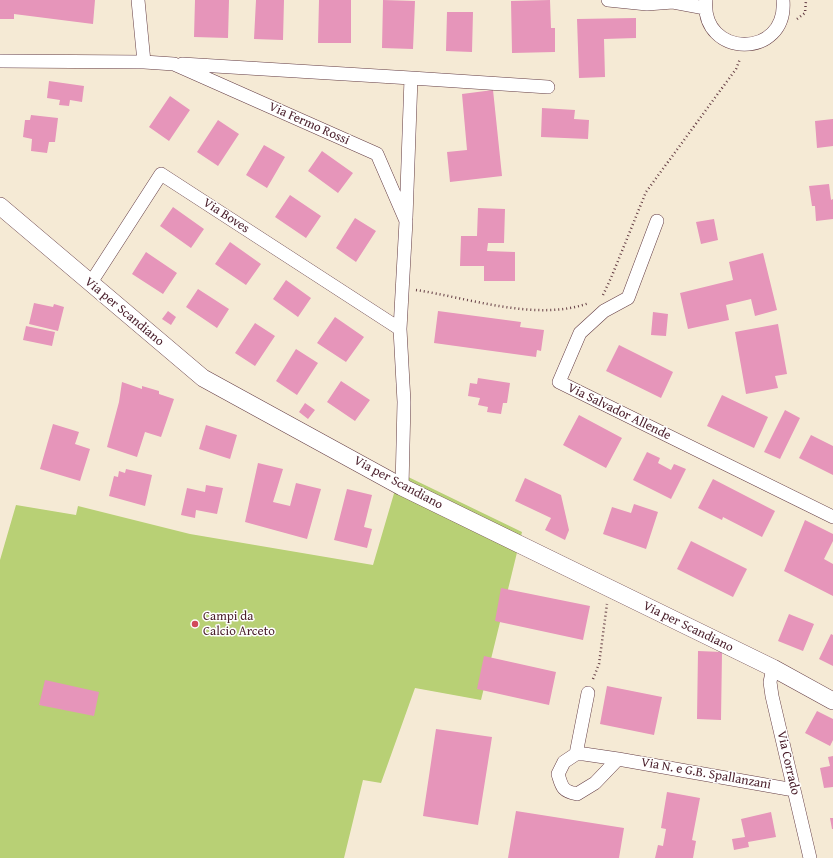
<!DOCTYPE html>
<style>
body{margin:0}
canvas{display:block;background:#f5ead5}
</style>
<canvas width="833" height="858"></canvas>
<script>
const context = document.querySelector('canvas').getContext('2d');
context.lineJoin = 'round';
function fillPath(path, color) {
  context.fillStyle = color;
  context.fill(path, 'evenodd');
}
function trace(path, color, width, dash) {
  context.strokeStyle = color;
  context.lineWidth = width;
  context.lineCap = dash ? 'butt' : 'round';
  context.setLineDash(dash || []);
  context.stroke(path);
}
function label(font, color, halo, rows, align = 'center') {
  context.font = font + ' "Gentium Book Plus",serif';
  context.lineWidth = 3;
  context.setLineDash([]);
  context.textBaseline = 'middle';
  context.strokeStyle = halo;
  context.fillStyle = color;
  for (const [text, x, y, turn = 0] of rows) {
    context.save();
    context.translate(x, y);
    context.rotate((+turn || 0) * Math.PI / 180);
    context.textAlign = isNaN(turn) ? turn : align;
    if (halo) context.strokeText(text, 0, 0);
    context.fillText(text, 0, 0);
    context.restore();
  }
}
fillPath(new Path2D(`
 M400 473 522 532 481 700 415 688 381 783 363 780 344 858H0V560L16 505 76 515 78 506 190 534 373 565Z`), '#b8d075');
fillPath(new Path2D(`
 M0 0H95L93 24 14 14V19H0Z
 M195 0H229L228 38 194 37Z
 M256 0H284L283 40 254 39Z
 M319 0H351V43H318Z
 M383 0 415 1 413 49 382 48Z
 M550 0 551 28H555V52L512 53 511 1Z
 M447 12H473L472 52 446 51Z
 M636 18V38L604 39 605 77 579 78 577 19Z
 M49 81 84 86 82 102 70 100 69 106 59 105 60 100 47 98Z
 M493 90 502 176 450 182 447 152 467 150 462 94Z
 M170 96 190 110 169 141 149 127Z
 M542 108 575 110 574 119 589 120 588 139 541 137Z
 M31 115 58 118 55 142H49L47 153 31 151 32 139 23 137 25 120H30Z
 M833 119V146L817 148 815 121Z
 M218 120 239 134 218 166 197 152Z
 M264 145 285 157 267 188 246 175Z
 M322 151 353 173 338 193 308 171Z
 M829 184 831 200 833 199V219L816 221 815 206H812L809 186Z
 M290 195 321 216 306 238 275 217Z
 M173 207 204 229 191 248 160 226Z
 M478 208 505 209 504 243H488L487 251 515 252V281H484V266H460L461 236H477Z
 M355 218 376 231 356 262 336 248Z
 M714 219 718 240 701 244 696 222Z
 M230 242 261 264 246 285 215 264Z
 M146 252 177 273 163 294 132 274Z
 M763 253 777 310 755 316 751 299 726 305 729 320 688 329 680 293 733 280 729 262Z
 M286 280 311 298 298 317 273 299Z
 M198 289 229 309 217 328 186 307Z
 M34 303 53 307 54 304 64 307 58 331 29 324Z
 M168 311 176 317 171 325 162 319Z
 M438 311 521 322 520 327 544 330 541 351 537 350 536 357 434 343Z
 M653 312 668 314 666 336 651 335Z
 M335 317 364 337 346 362 317 343Z
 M255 323 275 336 255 366 235 353Z
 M778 324 787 374 775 376 778 388 746 394 735 332Z
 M26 326 55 332 52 346 23 340Z
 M619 345 673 372 661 398 606 371Z
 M296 349 318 363 297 395 276 381Z
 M478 378 510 383 507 403H503L501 414 487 412 488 407 478 405 480 398 468 396 470 383 477 384Z
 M341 381 370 400 355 421 327 402Z
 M122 382 142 389V386L159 391V394L174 399 161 437 145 432 137 457 107 447 119 402Z
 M722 395 768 417 754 448 707 426Z
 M305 403 315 410 308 419 299 412Z
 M785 410 800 418 780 459 764 452Z
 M579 415 622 438 606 468 563 445Z
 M53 424 79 432 75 444 90 449 80 481 40 469Z
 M206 425 237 435 230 459 199 449Z
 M811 435 833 446V475L799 458Z
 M647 452 660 458 658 463 671 470 674 464 686 469 671 499 633 480Z
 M258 463 283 469 273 502 290 506 296 483 321 489 307 539 245 522Z
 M126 469 152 475 145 506 109 496 114 476 118 477 119 471 125 473Z
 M525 478 561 495 569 530 565 540 545 530 551 518 515 501Z
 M713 479 775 511 762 537 723 517 722 520 698 508Z
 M206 485 223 488 217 514 196 510 195 518 181 515 187 488 205 492Z
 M347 489 372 495 364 527 372 529 367 548 334 540Z
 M634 504 658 512 646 549 603 534 612 507 631 513Z
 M805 520 833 534V541L824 559 833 564V596L784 571Z
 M691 541 747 569 733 597 677 569Z
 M501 588 590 606 583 640 495 621Z
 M789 614 814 624 803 651 778 641Z
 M831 634 833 635V666L819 659Z
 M698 651 722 652 721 720 697 719Z
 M484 656 556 672 549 705 477 689Z
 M45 680 99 692 94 716 39 705Z
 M607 686 662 697 654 735 600 724Z
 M817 711 833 719V740L830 746 805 733Z
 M436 729 492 737 478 825 423 816Z
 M833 756V787L824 788 820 768 830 766 828 757Z
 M667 792 700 798 692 840 696 841 693 858H655L658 845 663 846 666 829 661 828Z
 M516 811 624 828 619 858H508Z
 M771 812 776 837 748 842 749 847 734 850 732 839 745 837 741 819Z
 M830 818H833V829H832Z`), '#e695ba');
const minor = new Path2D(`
 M138 0 144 62
 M608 0 647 4 673 2
 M678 0 673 2 705 8
 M706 0C700 58 788 60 783 0
 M0 61 144 62 174 64 377 154 406 221 400 329 404 402 402 487
 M182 64 411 78 406 218
 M411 78 548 87
 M657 221 628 298 604 311 580 333 559 382 833 517
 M90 284 161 174 400 329
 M773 668 770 682 772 696 810 858
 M576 754 588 693
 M618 759 595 783 577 794C562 791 562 787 558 774L564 762 576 754H584L618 759 794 790`);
const tertiary = new Path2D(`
 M0 206 203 378 402 487 773 668 833 701`);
trace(minor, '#643d44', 14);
trace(tertiary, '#643d44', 18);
trace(new Path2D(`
 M797 19 805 13 806 0
 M416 290C469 298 537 322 589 303
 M603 295 611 278 646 192 736 69 740 59
 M593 679 599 664 607 604`), '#643d44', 2.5, [1, 3]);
trace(minor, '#fff', 13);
trace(tertiary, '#fff', 17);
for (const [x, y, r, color] of [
 [195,624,4,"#d1495b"]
]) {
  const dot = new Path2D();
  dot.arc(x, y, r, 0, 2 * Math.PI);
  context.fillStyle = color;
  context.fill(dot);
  trace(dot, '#fff', 1.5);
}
label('13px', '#4a1f2b', '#fff', [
 ["Via Fermo Rossi",309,124,24],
 ["Via Boves",226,216,33],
 ["Via per Scandiano",124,312,40],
 ["Via Salvador Allende",619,412,26],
 ["Via per Scandiano",398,483,28],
 ["Via per Scandiano",688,627,26],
 ["Via Corrado",788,763,77],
 ["Via N. e G.B. Spallanzani",706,774,10]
]);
label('13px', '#4a1f2b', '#fff', [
 ["Campi da",203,617],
 ["Calcio Arceto",203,632]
], 'left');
</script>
